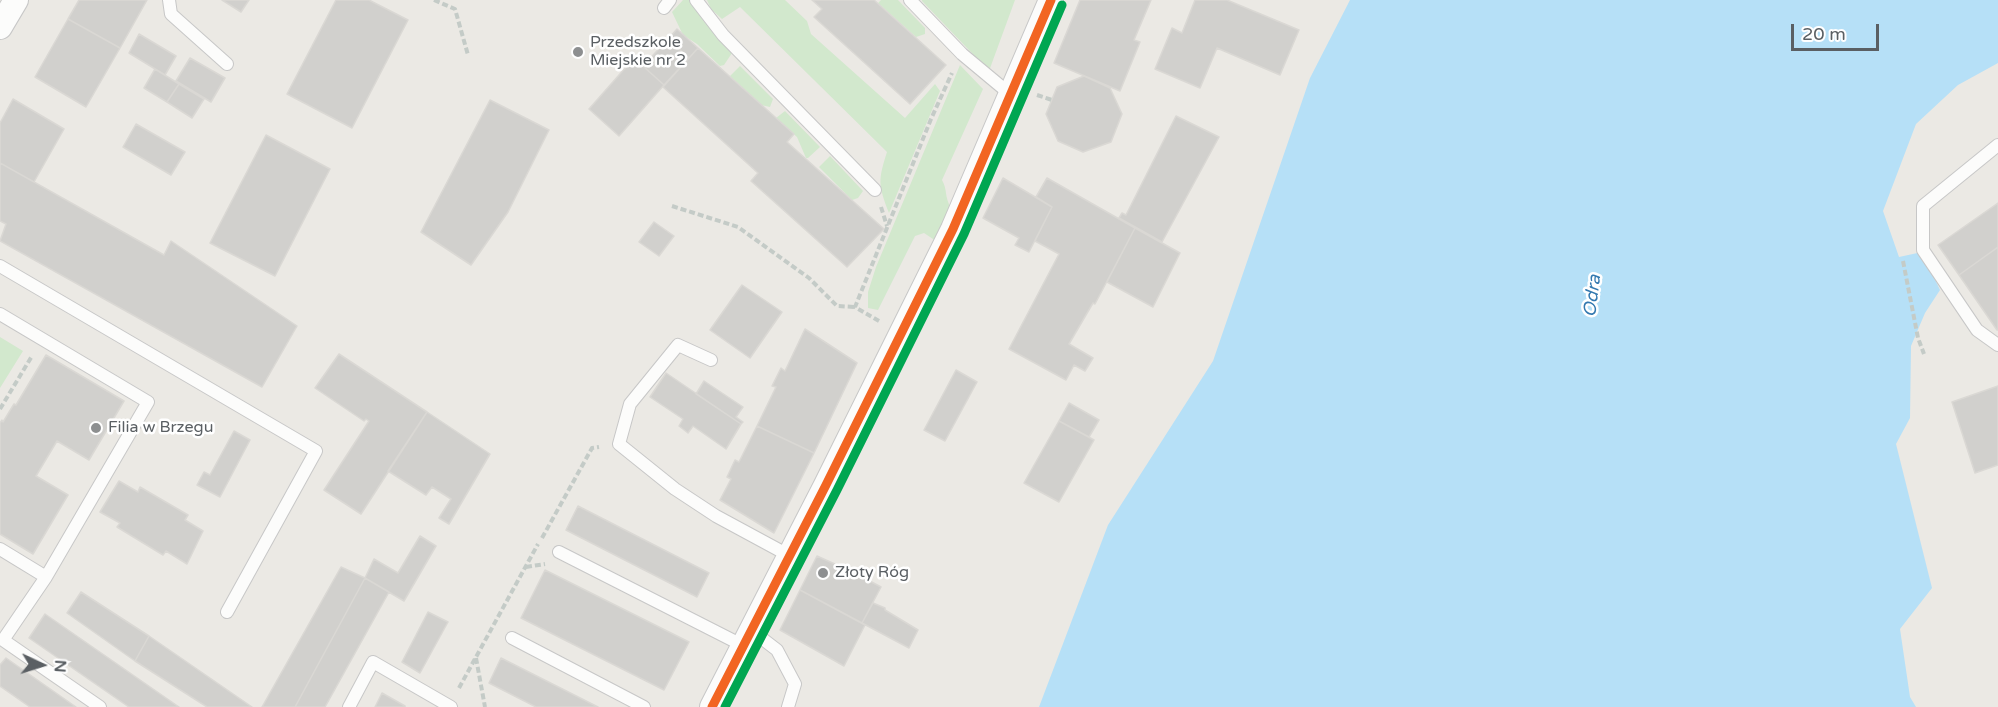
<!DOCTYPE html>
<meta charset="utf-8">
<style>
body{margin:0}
#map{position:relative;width:1998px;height:707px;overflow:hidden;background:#ebe9e4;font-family:"Varela Round",sans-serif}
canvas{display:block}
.north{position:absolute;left:12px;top:635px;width:60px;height:60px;-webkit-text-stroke:4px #fff;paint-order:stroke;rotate:94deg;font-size:16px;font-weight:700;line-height:24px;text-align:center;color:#5a5f63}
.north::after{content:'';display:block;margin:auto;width:21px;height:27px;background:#5a5f63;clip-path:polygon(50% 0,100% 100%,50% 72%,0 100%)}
.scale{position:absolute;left:1791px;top:24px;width:88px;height:27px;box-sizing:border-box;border:3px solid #5a5f63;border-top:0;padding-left:8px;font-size:18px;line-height:21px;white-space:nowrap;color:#5a5f63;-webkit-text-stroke:4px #fff;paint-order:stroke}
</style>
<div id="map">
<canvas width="1998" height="707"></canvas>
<div class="north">N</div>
<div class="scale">20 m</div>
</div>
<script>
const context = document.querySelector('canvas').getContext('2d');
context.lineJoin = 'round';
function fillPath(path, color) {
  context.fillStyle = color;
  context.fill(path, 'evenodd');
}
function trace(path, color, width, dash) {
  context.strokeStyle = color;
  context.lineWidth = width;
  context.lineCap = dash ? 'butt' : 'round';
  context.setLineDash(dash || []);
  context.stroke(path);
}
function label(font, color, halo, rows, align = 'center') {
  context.font = font + ' "Varela Round",sans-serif';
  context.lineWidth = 5;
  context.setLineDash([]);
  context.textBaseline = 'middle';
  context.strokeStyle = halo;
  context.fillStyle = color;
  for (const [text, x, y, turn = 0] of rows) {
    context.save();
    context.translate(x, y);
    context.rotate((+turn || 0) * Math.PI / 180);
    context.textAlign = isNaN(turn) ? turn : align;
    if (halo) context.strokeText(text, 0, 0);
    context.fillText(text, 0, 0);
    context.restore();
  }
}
fillPath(new Path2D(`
 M683 0H694L703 20 732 53 724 65 720 66 697 44 683 35 672 12Z
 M707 0H785L807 21 811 34 905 118 935 84 940 91 889 213C878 185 878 180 887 152L740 7 722 19 711 9Z
 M881 0H898L925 28V34L916 37 878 3Z
 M1015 0 989 71 922 1V0Z
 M960 65 983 89 942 180C948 191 944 196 951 208L936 241 924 233 915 236 878 310 868 308V292L876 267Z
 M740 66 773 99 770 107 761 105 730 76Z
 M785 111 820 147 808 158H806L797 137 776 118Z
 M830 156 863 191 858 198 852 200 819 167Z
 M0 337 23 351 0 388Z`), '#d2e8cd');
fillPath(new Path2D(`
 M1350 0H1998V63L1958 85 1916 124 1883 211 1899 257 1922 252 1940 290 1925 313 1911 346 1910 418 1896 444 1932 588 1900 629 1910 697 1916 707H1039L1108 525 1213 361 1310 78Z`), '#b6e0f7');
const building = new Path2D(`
 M79 0H147L120 48 68 19Z
 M222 0H249L241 12Z
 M336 0H369L408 20 352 128 287 94Z
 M812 0H874L946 65 910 104 814 17 822 9Z
 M1080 0H1151L1134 40 1140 42 1120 91 1054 63Z
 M1195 0H1227L1299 30 1280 75 1217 48 1200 88 1155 69 1172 28 1182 33Z
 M68 19 120 48 86 107 35 77Z
 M677 29 698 48 689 58 668 39Z
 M139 34 176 56 165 75 129 53Z
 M668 39 689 58 664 85 643 66Z
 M698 48 794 134 787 142 884 229 847 267 751 181 758 173 663 87Z
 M190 58 225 78 211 102 176 81Z
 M634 58 664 85 619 136 589 109Z
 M155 69 179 84 167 102 144 88Z
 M1084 76 1110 88 1122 114 1111 142 1083 152 1058 141 1046 114 1057 87Z
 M179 84 204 99 192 118 167 102Z
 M13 99 64 129 34 182 0 163V123Z
 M490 100 549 130 508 212 471 265 421 232Z
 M1176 116 1219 137 1162 242 1119 218 1122 213 1126 215Z
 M136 124 185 152 171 175 123 147Z
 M266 135 330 169 275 276 210 243Z
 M0 163 164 255 171 241 297 326 262 387 0 241 6 224 0 221Z
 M1003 178 1052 207 1029 252 1015 245 1019 238 983 218Z
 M1047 178 1135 228 1095 304 1093 303 1069 344 1093 358 1085 371 1074 365 1066 380 1009 349 1059 254 1035 241 1052 207 1036 197Z
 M1998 203V247L1959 275 1938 245Z
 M654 222 674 236 659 256 639 242Z
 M1135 228 1180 253 1153 307 1107 282Z
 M1998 247V330H1997L1959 275Z
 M742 285 782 312 750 358 710 330Z
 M805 329 857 363 814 453 757 426 776 387 772 386 781 368 785 371Z
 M339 354 427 412 361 514 324 490 369 421 366 419 364 421 315 388Z
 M46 355 124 401 89 460 57 441 36 476 68 495 33 554 0 534V423L2 420 3 422 14 404 16 405Z
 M956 370 977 382 945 441 924 430Z
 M666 373 741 424 726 449 693 426 688 433 679 426 683 419 650 397Z
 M704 381 743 407 736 417 743 422 741 424 696 394Z
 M1998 386V465L1975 473 1952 402Z
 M1069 403 1099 420 1089 437 1059 421Z
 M427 412 490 454 449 524 439 518 451 499 432 487 426 495 388 471Z
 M1059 421 1094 440 1059 502 1024 483Z
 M757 426 814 453 774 533 720 500 731 479 727 477 735 460 739 462Z
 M234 431 250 440 220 497 197 485 204 472 210 475Z
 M119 481 138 492 140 487 188 515 185 520 203 531 187 564 166 551 163 555 117 527 120 523 100 512Z
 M578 506 709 573 697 597 566 530Z
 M420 536 436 546 404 601 365 578 374 559 398 573Z
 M817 556 837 565 838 564 881 587 862 623 800 590Z
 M341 567 365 578 295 707H262Z
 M545 570 689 642 664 690 521 618Z
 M365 578 389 592 325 707H295Z
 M800 590 865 625 844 666 780 630Z
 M81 592 149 636 135 661 67 613Z
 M873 603 885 608V610L918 630 909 648 862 623Z
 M428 612 448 622 420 673 402 662Z
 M45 614 179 707H129L29 638Z
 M149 636 252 707H207L135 661Z
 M6 658 76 707H30L0 686V665Z
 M501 658 598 707H536L489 683Z
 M382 693 405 706V707H375Z`);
fillPath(building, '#d1d0cd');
trace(building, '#dad8d4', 1.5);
const service = new Path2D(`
 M169 0 171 14 227 64
 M696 0 723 35 875 190
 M910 0 962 54 1010 94
 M664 8 670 0
 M1998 145 1923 206V250L1977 330 1998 345
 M0 266 316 451 227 612
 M0 314 148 402 46 577 0 549
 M711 360 678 345 630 404 619 444 675 489 716 516 790 556
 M559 552 742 645
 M46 577 3 640 100 707
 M751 630 777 650 795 684 788 707
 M512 638 644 707
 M349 707 373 662 451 707`);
const minor = new Path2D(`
 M0 27 16 0
 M712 707 826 485 953 229 1051 0`);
trace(service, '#c7c7c7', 14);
trace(minor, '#c7c7c7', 26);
trace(new Path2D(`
 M434 0 455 9 468 55
 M1037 95 1052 100
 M672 206 738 227 809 278 837 306 855 307
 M881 207 887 226
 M1903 261 1918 338 1924 354
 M879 321 855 307 931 119 952 73
 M0 409 32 356
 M542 538 592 448 599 447
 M526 567 545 564
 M476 658 485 707
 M459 688 538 544`), '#c4cbc7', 4, [6, 3]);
trace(service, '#fcfcfb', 12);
trace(minor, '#fcfcfb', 24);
trace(new Path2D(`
 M712 707 826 485 953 229 1051 0`), '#f26522', 9);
trace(new Path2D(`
 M725 707 837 490 964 234 1062 5`), '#00a651', 9);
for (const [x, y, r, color] of [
 [578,52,6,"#8d8f90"],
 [96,428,6,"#8d8f90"],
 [823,573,6,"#8d8f90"]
]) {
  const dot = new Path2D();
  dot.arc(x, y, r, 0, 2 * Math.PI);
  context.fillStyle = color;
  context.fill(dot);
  trace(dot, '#fff', 2);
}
label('16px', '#5a5f63', '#fff', [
 ["Przedszkole",590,43],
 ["Miejskie nr 2",590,61],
 ["Filia w Brzegu",108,428],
 ["Złoty Róg",835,573]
], 'left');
label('italic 18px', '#3379b0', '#fff', [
 ["Odra",1593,296,-83]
]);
</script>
